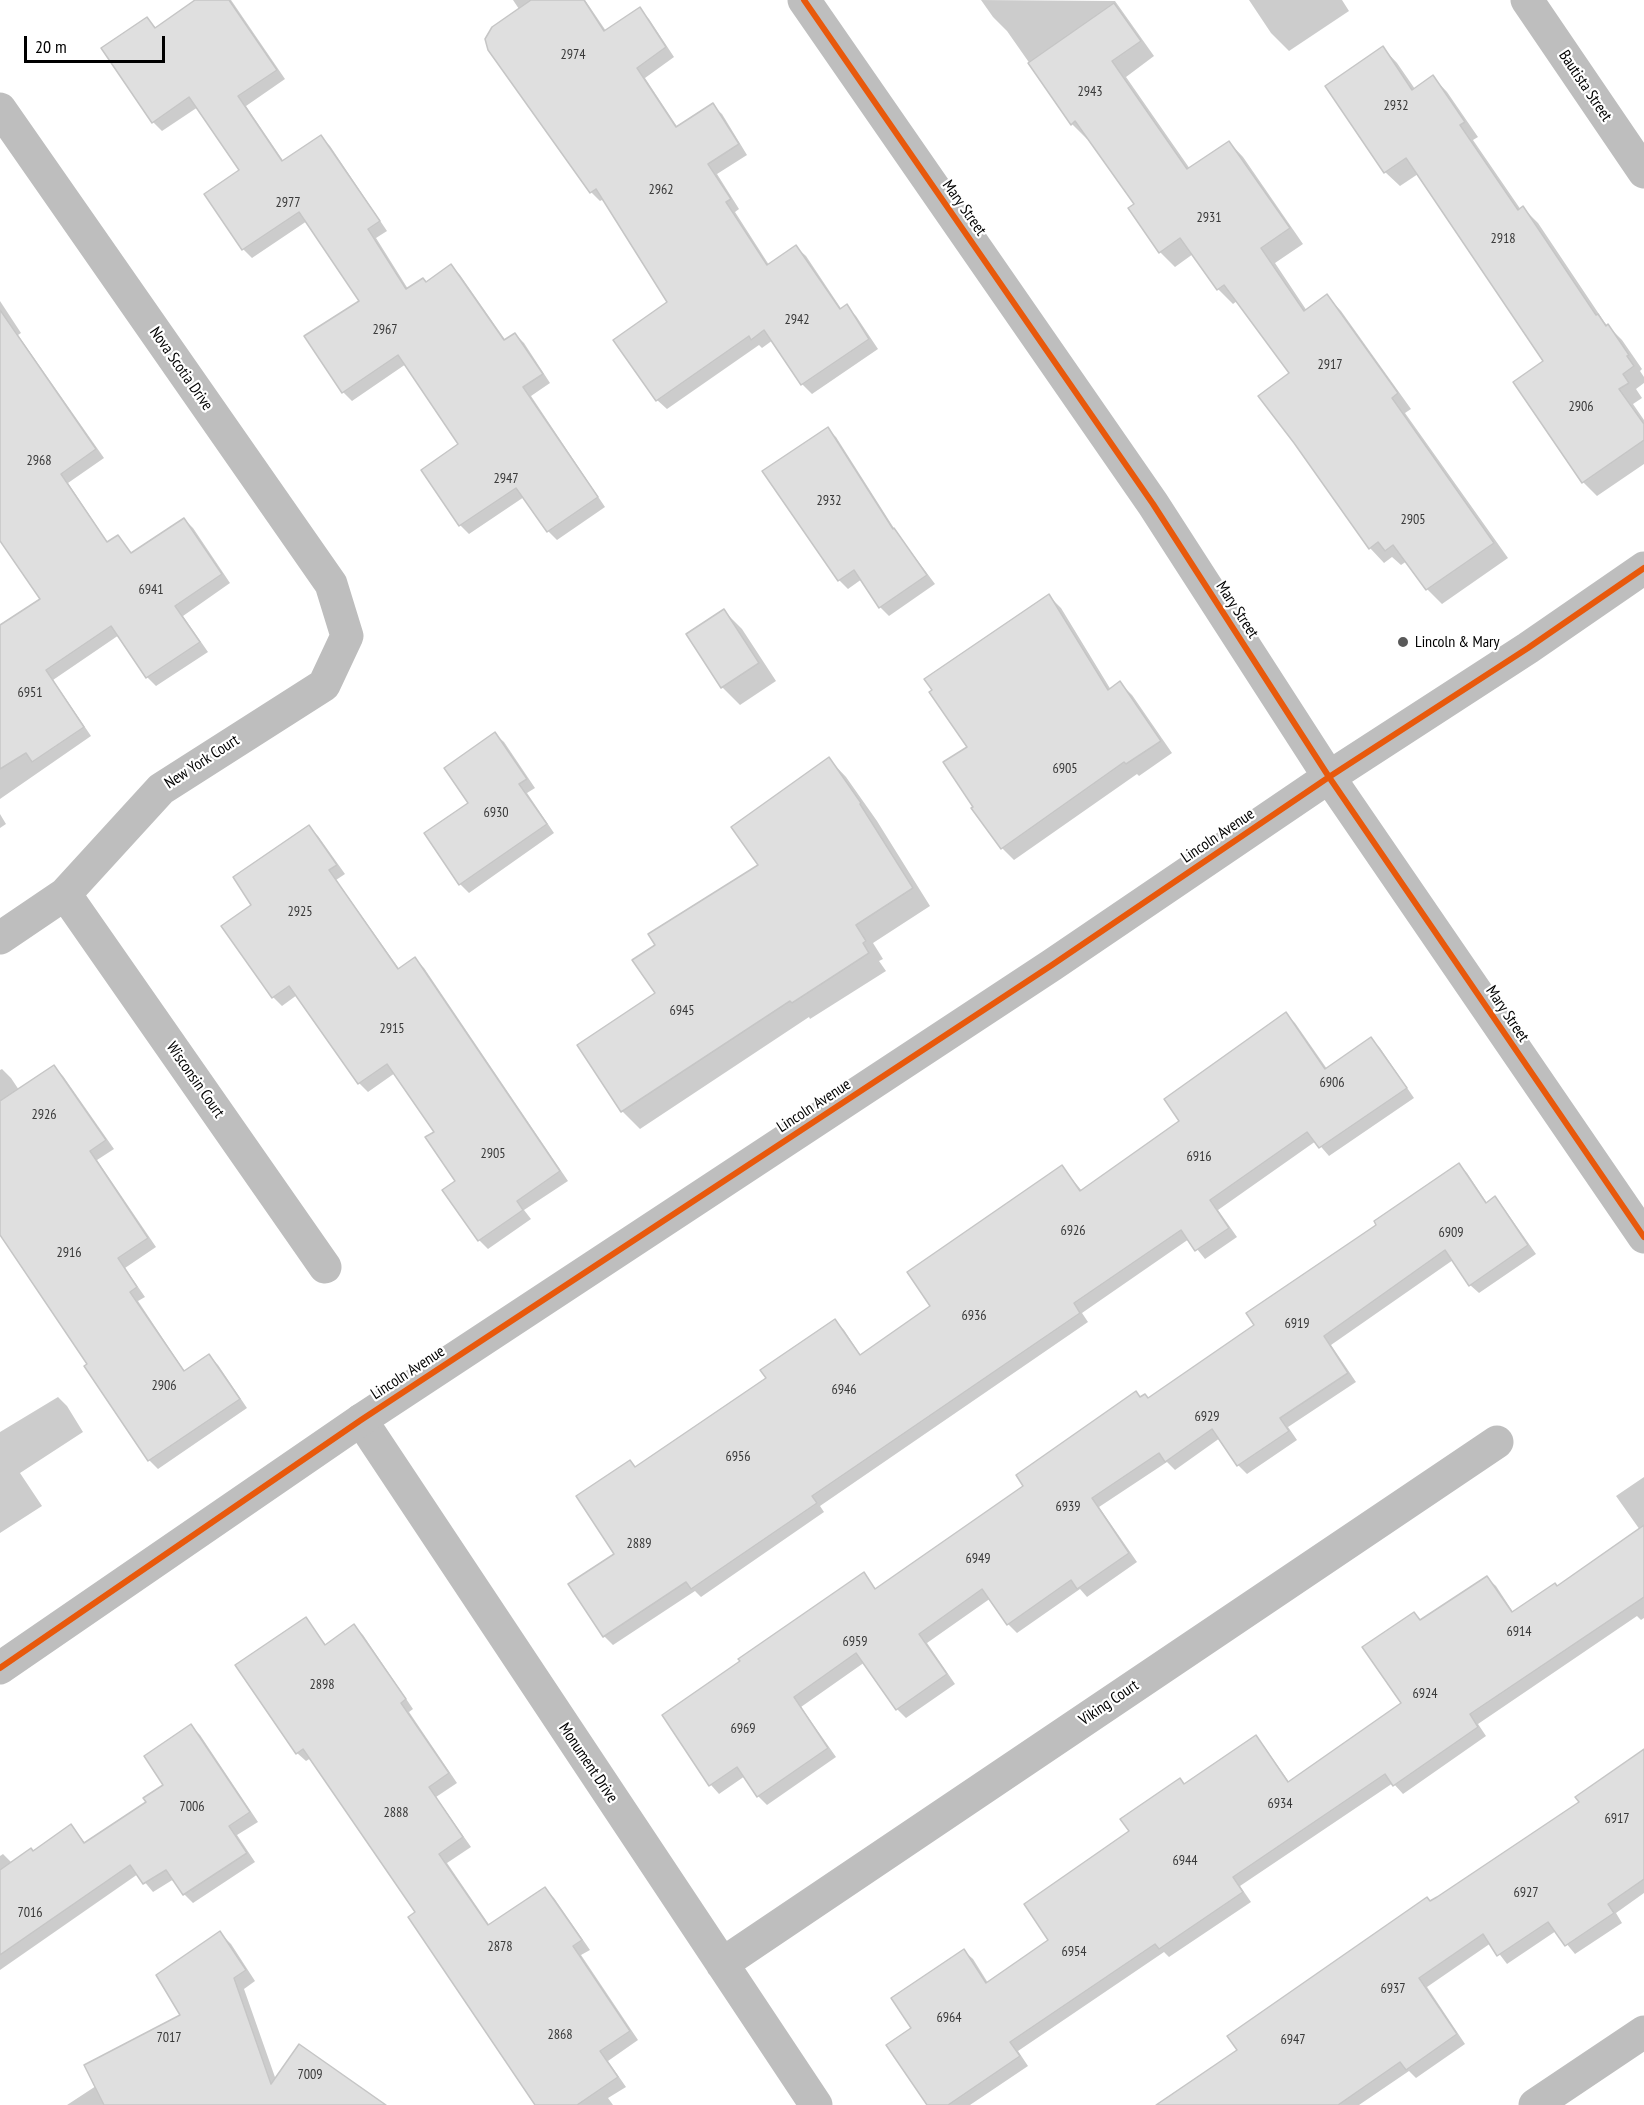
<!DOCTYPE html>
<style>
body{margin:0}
#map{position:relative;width:1644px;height:2105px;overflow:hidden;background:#fff;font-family:"PT Sans Narrow",sans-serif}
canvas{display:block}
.scale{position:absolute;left:24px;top:36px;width:141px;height:27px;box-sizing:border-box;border:3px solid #000;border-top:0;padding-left:8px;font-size:18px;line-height:21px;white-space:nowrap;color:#000;-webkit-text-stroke:4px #fff;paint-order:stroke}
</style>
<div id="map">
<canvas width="1644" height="2105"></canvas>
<div class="scale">20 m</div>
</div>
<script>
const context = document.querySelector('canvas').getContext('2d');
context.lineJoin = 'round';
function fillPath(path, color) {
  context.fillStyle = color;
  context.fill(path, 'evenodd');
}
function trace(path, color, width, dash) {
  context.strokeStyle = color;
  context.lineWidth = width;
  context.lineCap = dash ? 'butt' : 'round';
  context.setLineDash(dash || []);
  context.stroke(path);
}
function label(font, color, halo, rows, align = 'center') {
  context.font = font + ' "PT Sans Narrow",sans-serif';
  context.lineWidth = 4.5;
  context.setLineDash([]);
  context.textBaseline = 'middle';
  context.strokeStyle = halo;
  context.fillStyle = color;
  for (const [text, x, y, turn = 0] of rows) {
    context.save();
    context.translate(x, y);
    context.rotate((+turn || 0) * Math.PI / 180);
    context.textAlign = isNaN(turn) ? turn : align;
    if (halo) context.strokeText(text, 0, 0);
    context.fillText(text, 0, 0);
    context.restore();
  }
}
fillPath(new Path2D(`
 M197 0H231L285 79 246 106 284 162 321 137 330 146 387 231 376 238 408 289 426 283 451 266 460 275 506 341 515 334 524 343 550 383 531 396 605 507 557 540 548 531 524 497 469 534 460 525 423 470 460 444 406 364 352 401 343 392 361 301 307 221 252 258 243 249 241 171 198 107 162 131 153 122 103 48 147 19 156 28Z
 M513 0H585L606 31 639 9 649 19 674 57 645 78 678 128 712 105 722 114 747 155 717 174 739 209 735 212 769 265 796 247 806 256 842 310 846 306 856 316 878 349 812 394 802 384 773 340 762 348 759 345 667 409 657 400 669 302 604 199 600 201 591 192 519 9Z
 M981 0 1115 1 1154 56 1126 77 1190 169 1229 142 1243 157 1303 244 1275 263 1307 311 1327 296 1341 311 1411 409 1405 413 1508 558 1442 604 1427 589 1407 561 1401 565 1392 557 1384 563 1370 548 1291 374 1237 301 1233 304 1218 289 1193 254 1175 267 1160 252 1130 208 1136 204 1088 137 1087 139 1072 124 1007 31 993 17Z
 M1249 0H1342L1349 11 1289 51 1271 33Z
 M1383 48 1397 63 1415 89 1433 77 1447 92 1478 137 1473 140 1521 210 1523 208 1538 223 1605 323 1622 340 1642 369 1640 371 1644 377V383L1636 389 1642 398 1633 404 1644 420V464L1597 496 1583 482 1545 361 1418 174 1400 186 1385 172Z
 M0 301 21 333 18 335 104 458 68 483 108 543 118 537 132 554 184 519 193 528 230 583 183 616 208 652 156 686 147 677 119 635 53 680 91 736 0 799V627L42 599 0 538Z
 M827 429 836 437 897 533 935 584 889 616 880 607 862 579 848 589 839 580Z
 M1049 596 1061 608 1111 690 1120 683 1132 695 1172 753 1139 776 1137 774 1014 860 1002 848 969 747Z
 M724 611 742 629 776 681 740 705 722 687Z
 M495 734 504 742 535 788 527 793 554 833 469 893 460 884 426 834 470 803Z
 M829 759 846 777 877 821 930 906 873 943 883 959 879 961 886 971 810 1019 809 1017 640 1129 622 1111 579 1045 657 994V945L760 866Z
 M0 814 6 824 0 828Z
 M309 827 318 836 345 874 336 880 400 970 415 959 424 968 568 1181 524 1210 531 1219 488 1249 479 1240 457 1181 436 1132 395 1073 368 1092 359 1083 297 995 282 1006 273 997 254 905Z
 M1286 1014 1295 1023 1327 1069 1371 1039 1380 1048 1414 1098 1329 1156 1316 1141 1218 1210 1237 1237 1205 1259 1189 1239 1082 1313 1088 1322 820 1506 824 1512 701 1597 695 1591 613 1645 604 1636 616 1554 636 1468 768 1379 835 1321 844 1330 861 1356 932 1307 1062 1167 1082 1191 1181 1121Z
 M54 1067 63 1076 114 1149 97 1160 156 1247 125 1268 145 1297 138 1301 185 1372 209 1356 218 1365 247 1408 158 1469 149 1460 86 1367 89 1364 0 1217V1070L2 1069 11 1078 19 1090Z
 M1459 1165 1467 1173 1487 1203 1494 1198 1503 1207 1536 1254 1479 1293 1470 1285 1453 1260 1331 1345 1356 1382 1288 1427 1297 1440 1247 1474 1238 1465 1220 1438 1175 1470 1167 1462 1099 1507 1137 1562 1087 1597 1080 1589 1017 1633 1008 1624 991 1598 927 1643 955 1684 906 1718 897 1709 865 1662 801 1707 836 1757 767 1805 758 1796 745 1776 719 1794 711 1785 863 1574 876 1589 1025 1486 1141 1398 1148 1399 1256 1325 1379 1226Z
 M58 1397 67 1406 83 1432 20 1473 42 1506 0 1533V1432Z
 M1644 1477V1618L1641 1620 1637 1616 1478 1724 1486 1736 1403 1794 1393 1783 1240 1886 1251 1902 1169 1957 1164 1952 1018 2051 1028 2066 970 2105H929L913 2028 964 1951 973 1959 988 1983 1050 1940 1131 1832 1180 1780 1185 1785 1255 1737 1264 1746 1289 1782 1403 1704 1414 1614 1422 1621 1487 1578 1496 1586 1513 1612 1558 1588 1640 1530 1616 1496Z
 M306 1619 326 1645 354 1626 363 1635 413 1709 409 1712 457 1783 436 1797 471 1847 447 1863 490 1926 545 1889 554 1898 590 1950 581 1955 638 2040 608 2061 626 2087 608 2098 613 2105H537L417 1912 311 1758 306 1761 297 1753Z
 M191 1726 200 1735 258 1822 237 1835 255 1862 193 1903 184 1894 174 1879 153 1892 138 1874 0 1970V1856L3 1854 12 1863 33 1853 71 1826 86 1844 148 1803 165 1785Z
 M1644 1750V1893L1616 1913 1622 1923 1575 1954 1556 1931 1507 1964 1491 1943 1427 1987 1465 2044 1416 2078 1409 2071 1359 2105H1159L1239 2051 1431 1902 1581 1802Z
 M220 1933 231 1944 255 1981 244 1989 276 2080 384 2105H238L182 2015Z
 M96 2086 166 2105H67Z`), '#0003');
const building = new Path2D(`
 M195 0H229L277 70 238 96 282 161 321 135 380 221 368 229 406 289 423 278 426 282 451 264 504 340 515 333 543 374 523 387 598 497 547 532 516 488 459 526 421 470 458 444 398 355 342 393 304 336 359 301 299 212 242 250 204 194 239 170 189 97 152 123 101 48 147 17 155 28Z
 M531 0H584L604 31 640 7 666 47 637 68 676 127 713 103 739 144 708 164 731 199 726 202 767 265 796 245 840 309 847 304 869 339 801 385 764 330 751 340 749 336 656 401 613 340 667 302 596 189 590 193 488 50 485 39 492 27Z
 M1114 3 1141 41 1112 61 1187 169 1229 141 1290 228 1261 248 1304 311 1327 294 1398 393 1392 398 1494 543 1426 590 1393 545 1385 551 1378 542 1369 549 1294 443 1258 396 1289 373 1224 285 1217 290 1180 238 1159 253 1128 208 1134 204 1075 121 1071 125 1028 63Z
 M1383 46 1412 90 1433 75 1465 122 1460 125 1518 210 1523 206 1596 315 1598 314 1606 326 1608 324 1629 355 1627 356 1634 366 1623 374 1629 383 1619 389 1644 424V440L1582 483 1513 382 1543 361 1406 158 1384 173 1325 86Z
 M0 310 96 449 61 474 107 542 118 535 131 553 184 518 222 574 175 606 200 642 146 678 111 626 46 670 84 727 32 762 26 753 0 769V625L40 599 0 541Z
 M828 427 893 529 894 528 927 575 879 608 854 570 838 581 762 471Z
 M1049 594 1108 690 1120 681 1161 741 1126 764 1124 762 1001 849 971 808 973 807 943 762 967 747 929 692 932 690 924 679Z
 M724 609 759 663 721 688 686 634Z
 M495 732 527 779 519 784 547 824 459 885 424 833 468 803 444 768Z
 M829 757 861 803 860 804 913 888 856 925 866 941 863 943 869 953 792 1003 790 1001 621 1112 577 1045 655 993 632 960 655 945 648 934 758 865 731 827Z
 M309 825 337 865 329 870 398 969 415 957 560 1171 517 1201 523 1210 478 1241 442 1190 455 1181 425 1137 434 1132 387 1064 358 1084 289 986 272 998 221 926 251 905 233 877Z
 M1286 1012 1325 1069 1371 1037 1407 1088 1319 1148 1307 1132 1210 1200 1229 1228 1195 1251 1181 1230 1074 1303 1080 1313 812 1496 817 1503 691 1589 686 1582 603 1637 568 1584 614 1554 576 1496 630 1460 635 1467 766 1378 760 1370 835 1319 860 1355 930 1306 907 1272 1062 1165 1080 1191 1179 1121 1164 1099Z
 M54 1065 106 1140 90 1151 148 1238 118 1258 137 1287 130 1292 184 1371 209 1354 240 1399 148 1461 84 1366 87 1364 0 1235V1101Z
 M1459 1163 1486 1203 1495 1196 1528 1245 1469 1286 1445 1250 1324 1336 1348 1373 1280 1418 1289 1431 1237 1466 1212 1429 1165 1462 1159 1453 1092 1498 1129 1553 1077 1589 1071 1580 1007 1625 982 1589 919 1634 947 1674 896 1710 856 1653 794 1697 828 1748 757 1797 737 1767 709 1786 662 1715 740 1661 738 1659 864 1572 875 1589 1023 1486 1016 1475 1136 1391 1140 1397 1145 1394 1148 1398 1254 1325 1246 1313 1376 1225 1374 1221Z
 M1644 1525V1597L1470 1714 1478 1727 1393 1786 1385 1774 1233 1877 1243 1892 1159 1949 1155 1944 1010 2042 1020 2056 948 2105H927L886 2045 911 2028 891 1998 964 1949 986 1983 1048 1940 1024 1904 1129 1831 1120 1819 1180 1778 1184 1784 1256 1735 1288 1782 1401 1703 1362 1647 1414 1612 1420 1620 1487 1576 1512 1612 1555 1583 1557 1586Z
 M306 1617 325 1645 354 1624 406 1699 401 1703 449 1773 429 1787 463 1837 439 1854 488 1925 545 1887 582 1940 573 1946 630 2031 600 2051 618 2077 577 2105H535L408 1917 415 1912 303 1749 296 1754 235 1665Z
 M191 1724 250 1812 229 1826 247 1853 183 1895 166 1870 143 1884 130 1865 0 1955V1870L31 1848 33 1851 71 1824 84 1843 146 1802 143 1798 163 1785 144 1756Z
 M1644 1749V1879L1608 1904 1614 1913 1565 1946 1548 1922 1497 1956 1483 1934 1419 1978 1457 2034 1406 2070 1400 2062 1338 2105H1156L1237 2050 1227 2036 1427 1897 1430 1901 1437 1897 1579 1802 1575 1797Z
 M220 1931 246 1970 234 1978 271 2084 299 2044 386 2105H104L84 2065 180 2015 156 1975Z`);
fillPath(building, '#dfdfdf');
trace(building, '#c6c6c6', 1.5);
trace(new Path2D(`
 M1527 0 1644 172
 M0 109 331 584 347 636 324 685 161 789 65 894 0 938
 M65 894 325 1267
 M361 1420 816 2105
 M722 1964 1497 1442
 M1535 2105 1644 2032`), '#bebebe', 33);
trace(new Path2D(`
 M804 0 1153 504 1329 777 1644 1237
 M0 1668 361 1420 1052 965 1329 777 1528 648 1644 568`), '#bebebe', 33);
trace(new Path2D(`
 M804 0 1153 504 1329 777 1644 1237
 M0 1668 361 1420 1052 965 1329 777 1528 648 1644 568`), '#e8590c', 6);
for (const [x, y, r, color] of [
 [1403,642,6,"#595959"]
]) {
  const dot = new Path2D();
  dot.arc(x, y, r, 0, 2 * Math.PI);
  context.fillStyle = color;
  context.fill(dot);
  trace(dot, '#fff', 2);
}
label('14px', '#383838', null, [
 ["2974",573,55],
 ["2943",1090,92],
 ["2932",1396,106],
 ["2962",661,190],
 ["2977",288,203],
 ["2931",1209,218],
 ["2918",1503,239],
 ["2942",797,320],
 ["2967",385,330],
 ["2917",1330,365],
 ["2906",1581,407],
 ["2968",39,461],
 ["2947",506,479],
 ["2932",829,501],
 ["2905",1413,520],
 ["6941",151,590],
 ["6951",30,693],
 ["6905",1065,769],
 ["6930",496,813],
 ["2925",300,912],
 ["6945",682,1011],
 ["2915",392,1029],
 ["6906",1332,1083],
 ["2926",44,1115],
 ["2905",493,1154],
 ["6916",1199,1157],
 ["6926",1073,1231],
 ["6909",1451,1233],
 ["2916",69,1253],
 ["6936",974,1316],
 ["6919",1297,1324],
 ["2906",164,1386],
 ["6946",844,1390],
 ["6929",1207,1417],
 ["6956",738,1457],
 ["6939",1068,1507],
 ["2889",639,1544],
 ["6949",978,1559],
 ["6914",1519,1632],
 ["6959",855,1642],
 ["2898",322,1685],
 ["6924",1425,1694],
 ["6969",743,1729],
 ["6934",1280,1804],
 ["7006",192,1807],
 ["2888",396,1813],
 ["6917",1617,1819],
 ["6944",1185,1861],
 ["6927",1526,1893],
 ["7016",30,1913],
 ["2878",500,1947],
 ["6954",1074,1952],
 ["6937",1393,1989],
 ["6964",949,2018],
 ["2868",560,2035],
 ["7017",169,2038],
 ["6947",1293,2040],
 ["7009",310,2075]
]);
label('16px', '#000', '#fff', [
 ["Bautista Street",1585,86,56],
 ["Mary Street",964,208,55],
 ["Nova Scotia Drive",181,369,55],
 ["Mary Street",1237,610,57],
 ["New York Court",202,762,-33],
 ["Lincoln Avenue",1218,836,-34],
 ["Mary Street",1507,1014,56],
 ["Wisconsin Court",195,1080,55],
 ["Lincoln Avenue",814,1106,-33],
 ["Lincoln Avenue",408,1373,-33],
 ["Viking Court",1109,1703,-34],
 ["Monument Drive",588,1763,56]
]);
label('16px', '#000', '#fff', [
 ["Lincoln & Mary",1415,642]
], 'left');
</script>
